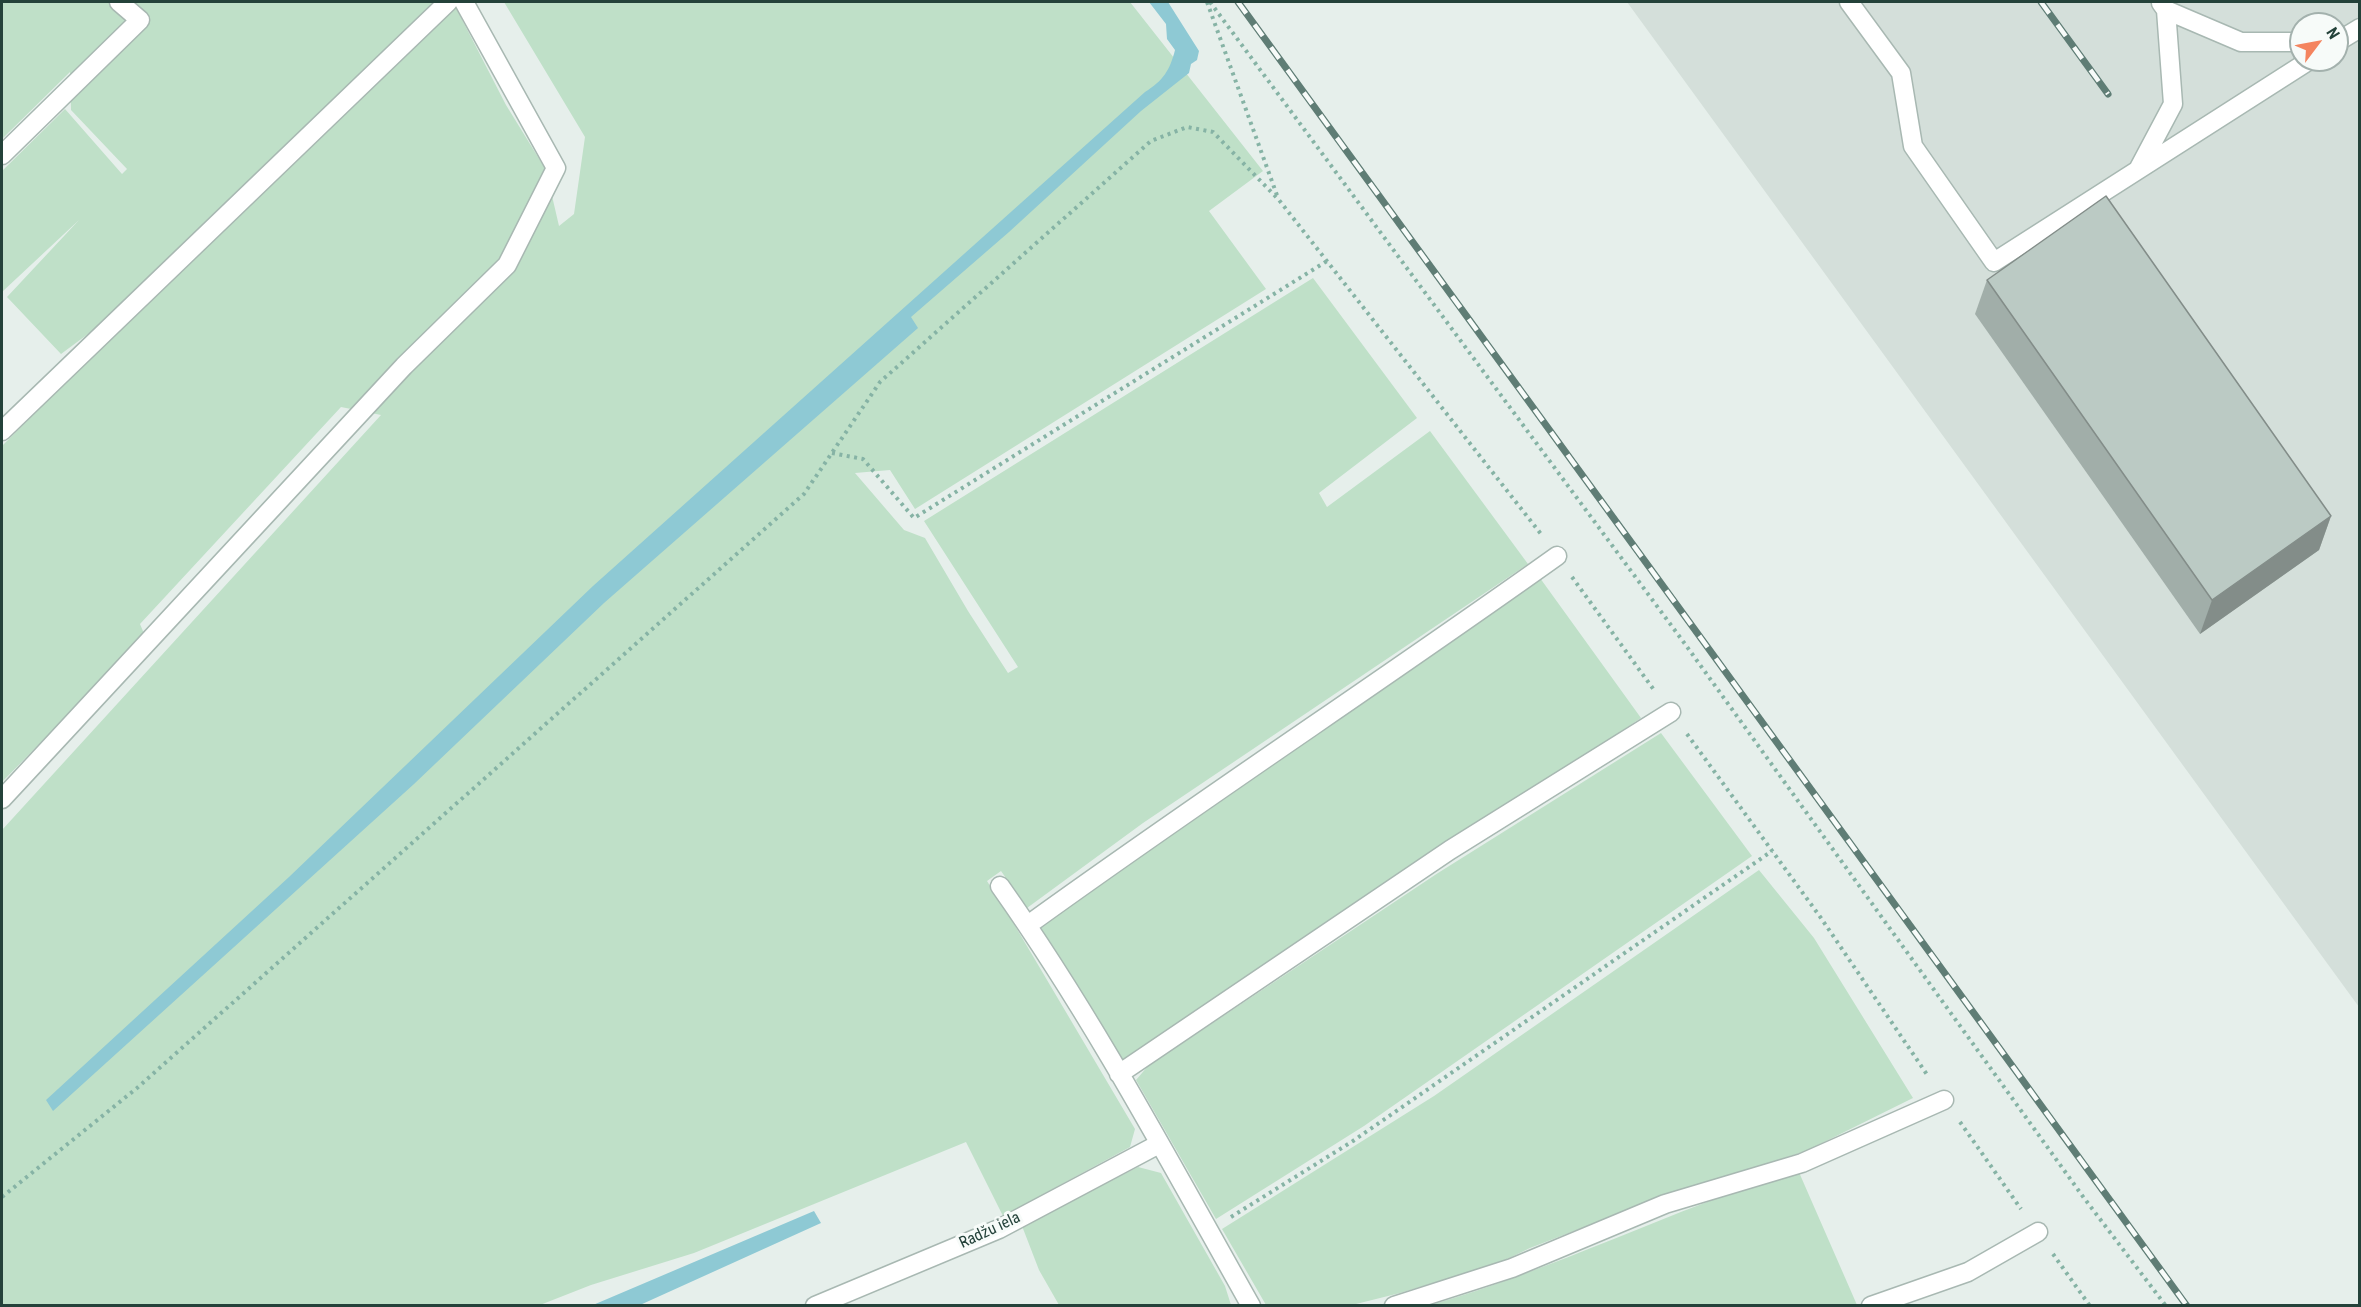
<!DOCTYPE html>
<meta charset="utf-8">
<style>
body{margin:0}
#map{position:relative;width:2361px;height:1307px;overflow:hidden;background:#e6efeb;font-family:"Roboto Condensed",sans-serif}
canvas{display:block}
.frame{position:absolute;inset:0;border:3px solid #24423a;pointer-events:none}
.north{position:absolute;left:2289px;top:12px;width:60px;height:60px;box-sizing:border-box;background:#f7fbf9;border:2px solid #a3b1ad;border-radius:50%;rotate:58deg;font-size:16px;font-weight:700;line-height:24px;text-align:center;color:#24423a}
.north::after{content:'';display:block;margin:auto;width:21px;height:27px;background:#f4845f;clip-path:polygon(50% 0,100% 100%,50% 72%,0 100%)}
</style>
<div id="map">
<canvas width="2361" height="1307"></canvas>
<div class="frame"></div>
<div class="north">N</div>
</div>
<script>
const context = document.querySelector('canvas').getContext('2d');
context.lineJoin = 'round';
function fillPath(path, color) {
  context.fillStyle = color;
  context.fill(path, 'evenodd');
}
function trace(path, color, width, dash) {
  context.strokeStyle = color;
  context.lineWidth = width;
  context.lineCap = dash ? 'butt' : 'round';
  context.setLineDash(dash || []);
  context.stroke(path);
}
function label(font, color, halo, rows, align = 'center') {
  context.font = font + ' "Roboto Condensed",sans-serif';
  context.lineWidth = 6;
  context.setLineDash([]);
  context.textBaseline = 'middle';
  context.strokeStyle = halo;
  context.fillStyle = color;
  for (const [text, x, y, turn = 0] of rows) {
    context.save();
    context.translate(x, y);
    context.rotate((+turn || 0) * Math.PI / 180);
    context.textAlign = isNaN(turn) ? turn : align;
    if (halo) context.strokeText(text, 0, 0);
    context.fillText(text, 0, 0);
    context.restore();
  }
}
fillPath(new Path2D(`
 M1627 2H2359V1009V1007ZM2301 24H2337V60H2301Z`), '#d4dfda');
fillPath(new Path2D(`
 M2 2H453L506 105 546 170 559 226 574 214 585 137 504 2H1130L1263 171 1209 211 1266 289 915 509 890 470 855 473 904 530 925 538 968 611 1008 673 1018 667 924 521 1313 278 1417 418 1319 493 1327 507 1430 431 1528 564 1143 823 1027 908 1001 871 987 881 1011 919 1135 1129 1130 1147 1003 1216 966 1142 694 1253 591 1285 540 1305H2V830L381 415 341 407 140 624 145 636 2 782V446L185 262 61 354 7 297 79 220 2 292V171L65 109 122 174 127 169 71 110 70 72 2 139Z
 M1540 578 1641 718 1122 1065 1037 925Z
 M1661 733 1752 856 1364 1126 1216 1219 1136 1080 1148 1066 1438 873Z
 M1759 870 1814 938 1913 1098 1806 1151 1667 1195 1530 1248 1499 1263 1400 1293 1352 1305H1266L1222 1229 1434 1096Z
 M1138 1167 1161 1173 1225 1286 1231 1305H1059L1039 1270 1022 1226Z
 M1798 1170 1857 1305 1427 1306C1554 1270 1673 1209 1798 1170Z`), '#bfe0c8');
fillPath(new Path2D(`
 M1149 2H1168L1199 51 1197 60 1191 64 1189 73 1141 111 1009 232 911 317 918 328 604 603 414 784 53 1111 46 1100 289 877 593 586 1145 92C1163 81 1170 70 1175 50L1167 39 1166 24Z
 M814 1211 821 1223 640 1305H593Z`), '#8ec9d4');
const minor = new Path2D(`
 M1849 2 1901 73 1913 146 1994 262 2310 60
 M2161 3 2166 10 2241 42H2301
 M2337 42 2360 28
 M2 155 140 20 119 2
 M2139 168 2173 104 2166 10
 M2 431 448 2
 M2 799 404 366 507 265 556 168 464 2
 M1000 886C1094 1019 1171 1164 1251 1306
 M1028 925C1202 799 1382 681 1557 556
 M1119 1074 1450 850 1671 712
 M815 1306 999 1229 1159 1144
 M1394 1306 1512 1268 1665 1204 1802 1163 1944 1100
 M1871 1306 1968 1272 2038 1232`);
trace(minor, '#a8b8b2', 21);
trace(new Path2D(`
 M1207 2 1278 198
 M1210 2 1685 644 2084 1198 2166 1306
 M832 453 863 459 914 518 1327 261
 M1572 577 1654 690
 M1687 734 1821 918 1928 1076
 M1960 1122 2021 1209
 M2 1197 137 1088 804 494 880 382 1151 141 1187 127 1213 132 1279 200 1541 534
 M1231 1217 1353 1141 1772 851
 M2053 1254 2090 1306`), '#86b3a5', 4, [3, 4.5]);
trace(minor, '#fff', 18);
const rail = new Path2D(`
 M1238 2 2187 1306
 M2041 2 2108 94`);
trace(rail, '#5f7d75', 7);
trace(rail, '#f7fbf9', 4.5, [14]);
fillPath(new Path2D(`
 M1987 280 2331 516 2319 550 2200 634 1975 314Z`), '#a1aea9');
fillPath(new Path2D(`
 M2331 516 2319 550 2200 634 2212 600Z`), '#838d89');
const building = new Path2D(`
 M2106 196 2331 516 2212 600 1987 280Z`);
fillPath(building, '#bbcac4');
trace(building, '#838d89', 1.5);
label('16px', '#24423a', '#f7fbf9', [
 ["Radžu iela",990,1231,-25]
]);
</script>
